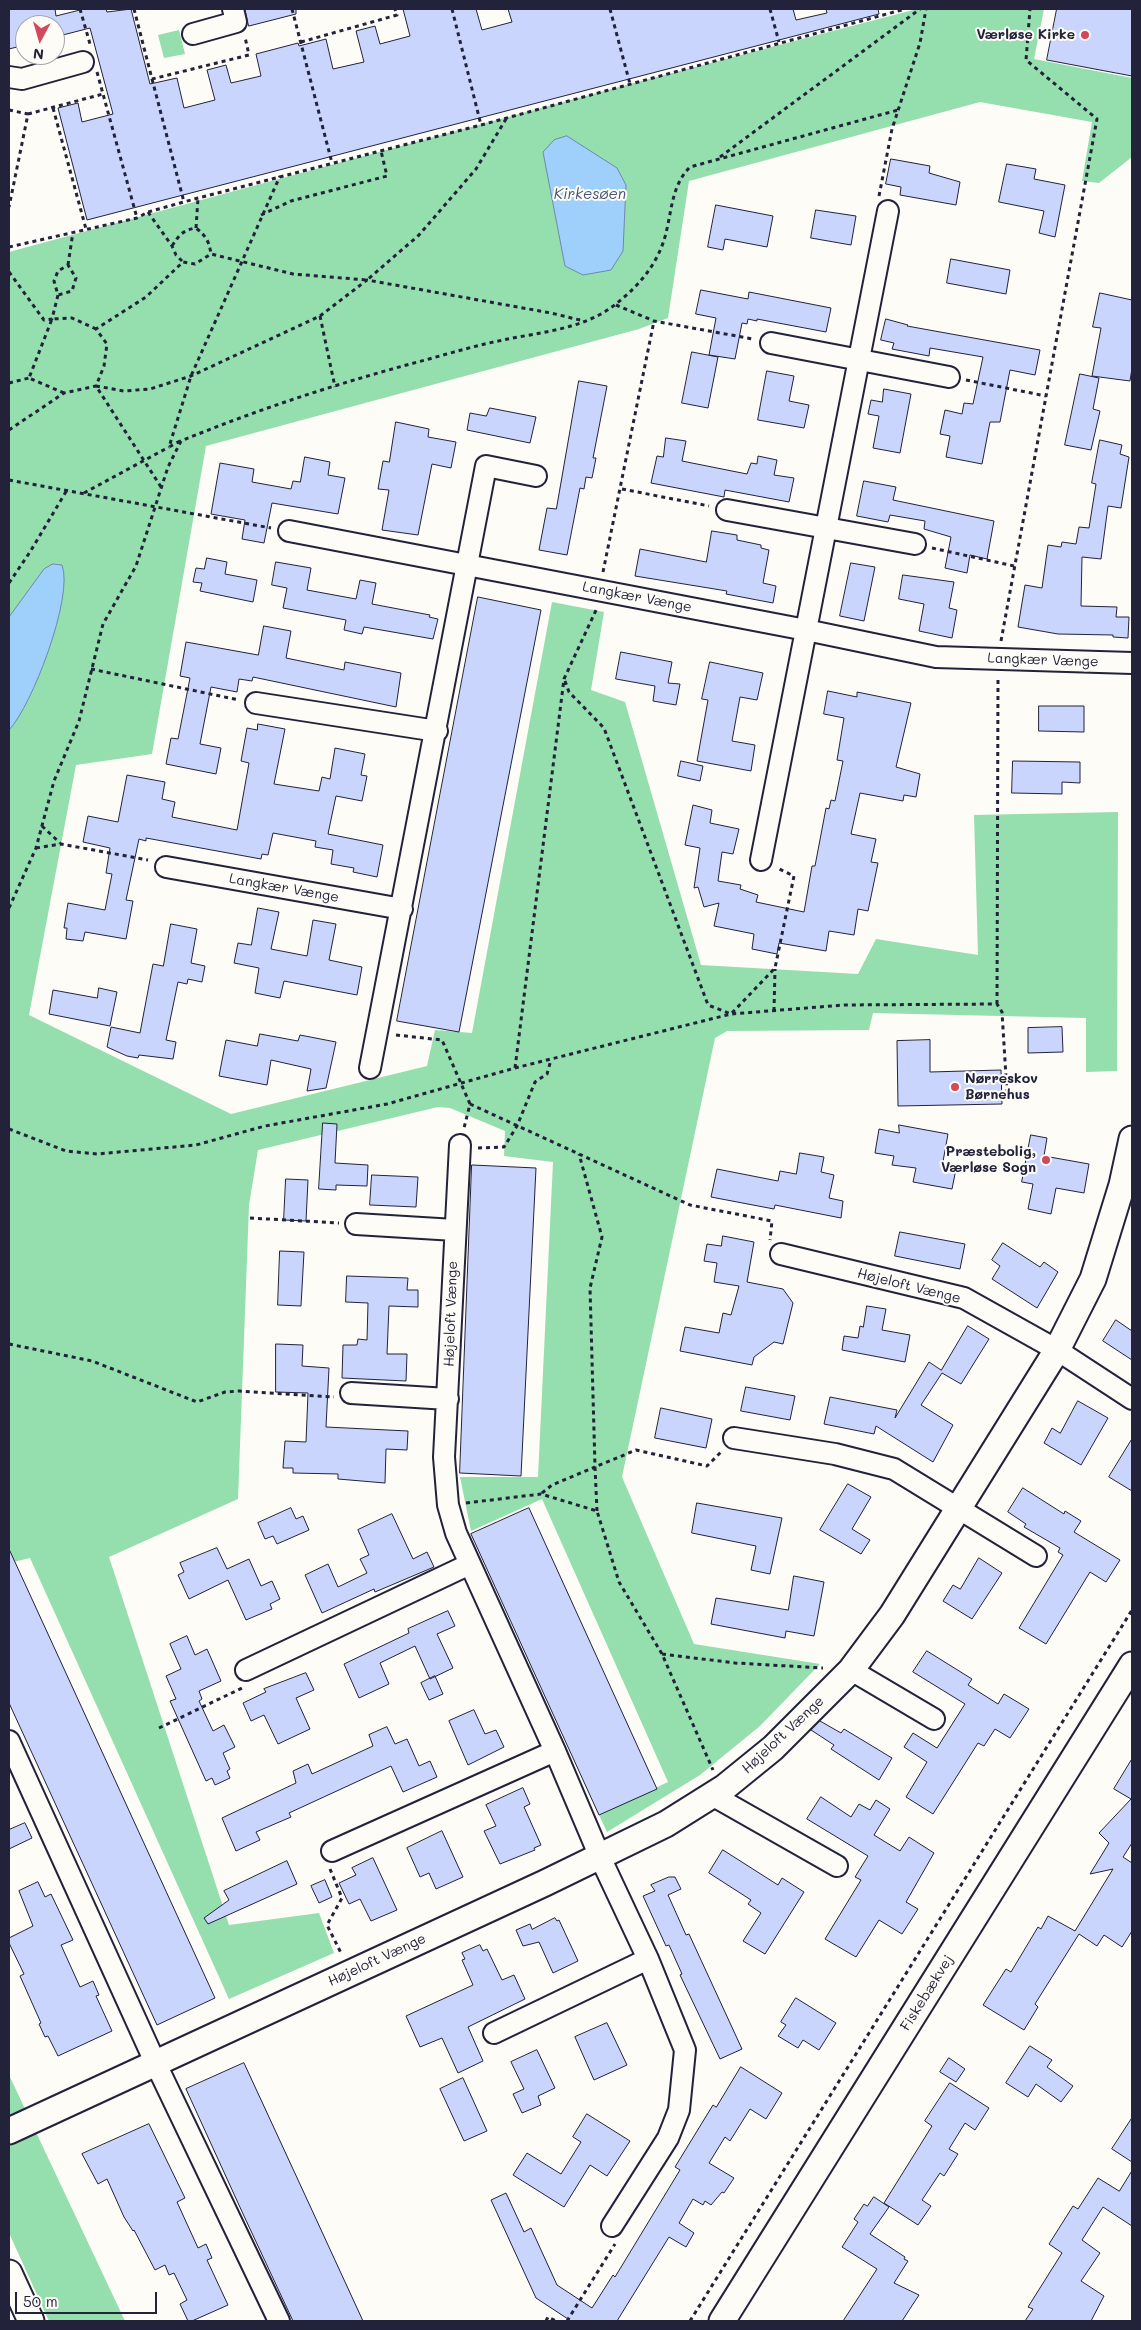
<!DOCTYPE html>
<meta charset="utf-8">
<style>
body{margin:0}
#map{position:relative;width:1141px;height:2330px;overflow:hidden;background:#fdfcf7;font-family:Mali,sans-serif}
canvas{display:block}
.frame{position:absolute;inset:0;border:10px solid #22223b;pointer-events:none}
.north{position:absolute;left:15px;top:15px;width:50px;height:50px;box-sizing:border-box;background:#fdfcf7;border:1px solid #a5a5ac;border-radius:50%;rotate:186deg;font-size:14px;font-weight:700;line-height:20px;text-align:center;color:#22223b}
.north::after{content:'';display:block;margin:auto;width:18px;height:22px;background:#d1495b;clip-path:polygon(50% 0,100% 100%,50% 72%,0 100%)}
.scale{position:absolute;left:15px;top:2292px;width:142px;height:22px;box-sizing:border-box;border:2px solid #22223b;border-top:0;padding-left:6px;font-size:15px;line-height:18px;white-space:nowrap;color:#22223b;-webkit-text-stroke:4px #fdfcf7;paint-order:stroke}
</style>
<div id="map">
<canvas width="1141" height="2330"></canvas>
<div class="frame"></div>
<div class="north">N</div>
<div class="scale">50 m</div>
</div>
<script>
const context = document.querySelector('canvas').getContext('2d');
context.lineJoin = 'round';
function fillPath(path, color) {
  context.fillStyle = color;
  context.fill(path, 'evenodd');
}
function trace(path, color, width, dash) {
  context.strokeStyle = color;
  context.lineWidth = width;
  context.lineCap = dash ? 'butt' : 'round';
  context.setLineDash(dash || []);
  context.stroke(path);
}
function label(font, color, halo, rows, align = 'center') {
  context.font = font + ' Mali,sans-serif';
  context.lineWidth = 4;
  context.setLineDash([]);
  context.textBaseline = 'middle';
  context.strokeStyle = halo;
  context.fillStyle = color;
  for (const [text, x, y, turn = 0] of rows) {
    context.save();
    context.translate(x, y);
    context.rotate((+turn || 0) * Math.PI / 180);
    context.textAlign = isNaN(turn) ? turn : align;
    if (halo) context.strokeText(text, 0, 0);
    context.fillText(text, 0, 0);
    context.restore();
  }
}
fillPath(new Path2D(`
 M917 9H1044L1034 59 1132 78V157L1099 183 1082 181 1092 122 980 102 689 181 668 318 639 329 206 446 152 754 76 765 29 1015 231 1114 427 1066 435 1030 472 1033 552 602 604 612 591 690 625 702 701 965 858 974 876 939 978 955 974 815 1118 812 1117 1071 1086 1072V1018L873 1013 869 1030 727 1031 715 1038 622 1477 694 1644 820 1664 760 1726 700 1775 607 1832 599 1815 668 1782 542 1499 471 1531 460 1477H538L553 1162 504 1156 505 1131 450 1108 438 1107 258 1150 249 1205 238 1499 109 1557 229 1925 319 1913 334 1953 229 1999 30 1558 9 1563V252L630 84Z
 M179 30 185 54 164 58 158 35Z
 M9 2075 125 2321H49L9 2233Z`), '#95deae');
const water = new Path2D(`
 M567 136 617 168 626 185 623 251 611 270 583 275 565 266 543 152 554 140Z
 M53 564 62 565C74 596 32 706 9 730V617L44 569Z`);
fillPath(water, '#9fcffb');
trace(water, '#6d8aae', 1);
const building = new Path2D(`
 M9 9H55L56 16 84 9H106L107 12 131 9 150 84 177 78 184 108 215 100 207 70 226 65 231 83 261 76 256 54 298 43 299 46 326 39 333 69 364 62 356 31 375 26 380 44 410 36 403 9H476L482 30 512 22 508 9H793L796 20 827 13 826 9H878L879 14 87 220 58 108 78 103 82 122 113 114 90 28 55 37V25H25V45L9 49Z
 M245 9H296V14L249 26Z
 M1057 9H1132V76L1047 60Z
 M891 159 930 166 929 173 960 182 956 205 900 195 901 187 886 184Z
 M1007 164 1036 169 1034 179 1065 185 1055 237 1039 233 1044 211 999 202Z
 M716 205 773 216 767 247 725 239 723 250 708 247Z
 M816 210 856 216 851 245 811 238Z
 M951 259 1010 270 1006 294 947 283Z
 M701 290 748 299 749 292 831 308 826 332 757 319V321L748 319 747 324 742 323 735 359 709 355 716 318 696 314Z
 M1100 293 1132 300V368L1130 381 1092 376 1101 328 1093 327Z
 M886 319 908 325 907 326 1040 350 1035 375 1010 370 1000 422H990L982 464 946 457 950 436 940 434 945 410 962 414 964 403 973 404 983 357 930 348 929 356 892 349 894 343 881 340Z
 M692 352 718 357 708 408 682 403Z
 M767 371 794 376 789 401 809 405 804 428 758 420Z
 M1080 374 1099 378 1093 409 1100 411 1091 450 1065 445Z
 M579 381 607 386 593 458H596L592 478 586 477 584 489 580 488 567 555 539 550 547 508 556 509Z
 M884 389 911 394 900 453 873 448 879 416 868 414 871 400 882 402Z
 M490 408 536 417 530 443 467 430 470 413 486 416Z
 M396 422 429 429 428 437 456 442 451 468 432 464 418 535 382 530 389 490 378 489 383 461 389 462Z
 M666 438 686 441 682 461 747 474 751 463 757 464 758 456 777 460 774 475 794 478 789 502 725 490 724 497 651 483 657 456 663 457Z
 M1100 440 1122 445 1120 454 1129 457 1121 508 1108 506 1101 559 1082 557 1081 606 1117 607 1116 617H1129L1128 638 1113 637V635L1058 634 1018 627 1025 585 1042 588 1048 545 1061 547 1062 542 1076 544 1079 527 1089 528 1096 484 1092 483Z
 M305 457 330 462 328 475 345 478 338 514 272 503 264 543 242 539 245 520 211 514 220 463 254 469 252 482 291 489 293 481 300 482Z
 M864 481 896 487 893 500 994 521 987 559 970 555 967 573 945 568 951 537 924 529 925 521 890 515 888 522 857 516Z
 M712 531 737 535V540L761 545V548L769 550 763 583 776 586 773 603 726 594 727 591 635 576 640 549 706 562Z
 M207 558 227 562 225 574 257 580 253 602 200 591 202 583 193 582 196 568 204 569Z
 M276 562 311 568 307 590 356 599 360 580 376 583 372 604 430 615 429 617 438 619 433 639 364 627 362 634 344 630 346 620 283 608 287 588 272 585Z
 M851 563 875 567 864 621 840 616Z
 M903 575 954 582 949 608 957 610 952 638 919 631 924 604 899 599Z
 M478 597 541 610 459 1032 397 1021Z
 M264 626 291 631 286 658 344 670 345 662 401 673 396 707 253 677 252 681 239 679 237 692 211 687 200 744 221 748 216 774 166 764 171 738 178 739 190 678 180 676 186 642 258 655Z
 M621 652 672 662 668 683 680 684 676 705 653 701 655 686 616 679Z
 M710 662 763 673 757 700 740 697 732 741 755 745 751 771 697 761 708 700 702 699Z
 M828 691 857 697V692L911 703 896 767 920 774 916 797 904 795 903 801 860 793 851 834 876 839 871 862 878 863 868 911 858 909 854 935 829 931 826 951 779 943 777 954 752 949 754 934 714 926 719 903 704 907 698 887 694 888 700 848 685 845 693 805 712 810 710 823 739 829 733 854 722 852 718 881 741 885 740 889 758 895 756 902 804 912 812 866H815L826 808 829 809 831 800 835 801 843 761 837 760 844 718 824 714Z
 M1039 706H1084V732L1039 731Z
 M258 724 285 729 274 784 319 791 322 777 330 779 335 748 365 754 361 775 367 776 362 801 336 796 328 834 383 845 377 877 353 872 354 868 331 864 333 850 315 847 316 841 273 833 268 855 262 854 261 859 146 838V841L139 839 126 900 133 901 126 939 85 932 83 941 66 939 67 928H64L68 903 105 910 112 874 106 873 110 848 83 842 88 816 118 822 127 775 165 782 162 799 175 802 172 817 237 830 249 763 241 761 247 728 257 730Z
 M681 761 703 766 700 781 678 776Z
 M1013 761 1080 762V783L1062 782V794L1012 793Z
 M258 908 279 912 271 949 307 956 313 920 336 924 329 960 362 967 357 995 284 981 280 998 255 993 259 968 234 963 238 943 251 945Z
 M171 924 197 929 191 963 205 966 202 982 188 979 187 984 178 982 166 1040 176 1042 173 1059 139 1055 138 1058 127 1056 107 1047 111 1027 140 1033 153 964 163 966Z
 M99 988 117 992 110 1026 49 1014 53 990 97 998Z
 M1062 1027 1063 1052 1028 1053V1028Z
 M260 1034 298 1041 300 1035 336 1042 326 1088 307 1091 311 1069 271 1060 267 1085 219 1076 226 1040 257 1046Z
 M930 1040V1072L1001 1070 1002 1104 898 1106 897 1041Z
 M323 1123 337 1124 335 1163 368 1165 367 1186 336 1185V1190L319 1189Z
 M899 1125 948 1134 942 1167 956 1169 952 1189 913 1182 916 1168 892 1165 894 1156 875 1153 879 1129 899 1133Z
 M1031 1135 1047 1138 1044 1156 1089 1164 1084 1193 1056 1188 1051 1214 1028 1209 1033 1184 1022 1182Z
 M800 1153 824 1157 821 1172 834 1175 829 1198 843 1201 841 1218 775 1205 774 1209 711 1197 717 1169 778 1181 780 1171 796 1174Z
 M472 1165 536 1168 521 1476 460 1473Z
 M372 1175 418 1177 416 1207 370 1205Z
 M286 1179 308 1180 306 1221 284 1220Z
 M900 1232 965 1244 960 1269 895 1256Z
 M723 1236 754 1242 747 1282 783 1289 793 1303 783 1344 774 1342 754 1357 752 1365 680 1351 685 1327 719 1333 723 1313 731 1315 739 1286 714 1282 717 1263 704 1261 707 1244 721 1246Z
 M1003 1243 1040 1267 1044 1262 1058 1272 1037 1308 992 1279 1000 1266 992 1260Z
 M280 1251 304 1252 301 1306 278 1305Z
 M347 1276 408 1278 407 1290H418V1307L389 1306 387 1354H407L406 1381 342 1378 343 1345H357L358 1339 367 1340 368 1303 346 1302Z
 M867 1306 886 1309 882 1330 910 1335 905 1362 842 1350 844 1336 858 1338 860 1326 863 1327Z
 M1116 1320 1132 1331V1360L1103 1341Z
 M968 1326 989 1339 961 1384 942 1373 921 1405 953 1425 933 1462 876 1426 874 1434 824 1424 830 1397 897 1410 895 1418 929 1362 941 1370Z
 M276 1344 303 1345 302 1366 329 1368 326 1427 408 1431 407 1450 386 1449 385 1483 338 1479V1474L293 1473V1468H283L285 1441 306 1442 308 1393 276 1392Z
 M746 1387 795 1396 790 1420 741 1411Z
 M1078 1401 1108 1418 1081 1465 1044 1443 1052 1428 1060 1433Z
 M661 1408 712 1419 706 1448 655 1438Z
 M1132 1439V1491L1109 1477Z
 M848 1484 871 1497 852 1529 870 1540 861 1554 820 1530Z
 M1023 1488 1064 1514 1065 1511 1081 1521 1074 1532 1120 1560 1106 1582 1090 1572 1046 1644 1019 1628 1063 1555 1058 1552 1060 1548 1024 1527 1026 1524 1008 1512Z
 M697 1503 782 1518 770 1574 751 1570 756 1546 692 1533Z
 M291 1508 296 1519 303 1516 309 1530 277 1544 273 1536 265 1539 258 1523Z
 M529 1508 657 1789 599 1815 471 1534Z
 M392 1514 413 1559 427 1552 434 1567 375 1592 374 1589 322 1613 305 1575 328 1564 338 1587 367 1573 360 1559 369 1555 358 1530Z
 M217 1548 227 1569 249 1559 261 1586 272 1581 280 1599 270 1604 272 1609 246 1620 228 1580 189 1599 178 1575 184 1572 180 1563Z
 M9 1549 215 1998 157 2025 9 1703Z
 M979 1558 1002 1573 972 1619 943 1601 953 1585 960 1589Z
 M794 1576 824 1582 814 1636 786 1631 785 1638 711 1624 716 1598 788 1610Z
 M448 1611 455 1626 437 1634 453 1668 430 1679 415 1646 380 1663 389 1684 359 1698 344 1664 409 1633 408 1629Z
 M187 1636 195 1655 207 1649 221 1681 199 1691 202 1699 199 1701 213 1731 224 1725 235 1747 223 1753 230 1769 227 1771 230 1778 215 1785 212 1778 206 1781 170 1701 176 1699 166 1676 181 1669 170 1644Z
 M927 1651 972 1679 968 1685 998 1704 1004 1694 1029 1709 1010 1738 995 1729 984 1746 978 1743 933 1814 906 1797 927 1762 904 1747 913 1733 937 1748 965 1704 913 1672Z
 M306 1673 314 1690 296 1698 310 1729 278 1744 264 1715 251 1721 243 1703 266 1692 264 1689Z
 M435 1676 443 1694 429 1700 421 1683Z
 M474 1710 485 1734 496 1730 504 1747 468 1765 449 1721Z
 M820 1721 841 1733 844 1729 892 1758 879 1780 831 1749 834 1745 811 1730Z
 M387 1727 395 1744 407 1739 419 1766 430 1761 437 1777 403 1792 391 1766 289 1813 291 1817 256 1832 260 1840 236 1851 222 1818 296 1783 293 1771 308 1764 312 1774 373 1746 369 1735Z
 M1132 1759V1843L1123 1857 1132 1863V1931L1122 1947 1104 1935 1097 1946 1079 1934 1035 2004 1038 2007 1024 2030 983 2005 1006 1969 1011 1972 1038 1927 1041 1929 1048 1916 1075 1931 1113 1869 1090 1874 1109 1843 1099 1833 1131 1799 1114 1789Z
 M523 1788 530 1804 524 1807 541 1845 534 1848 535 1850 500 1864 484 1831 496 1826 486 1805Z
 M821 1797 851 1817 859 1804 870 1810 876 1800 890 1809 874 1835 900 1851 909 1837 934 1853 906 1902 918 1909 902 1934 879 1920 856 1957 825 1939 861 1880 855 1877 868 1856 807 1819Z
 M25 1823 32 1838 9 1849V1830Z
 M442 1831 463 1877 436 1889 429 1873 420 1877 407 1848Z
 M723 1850 778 1885 782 1878 804 1892 765 1954 743 1941 761 1913 748 1904 751 1900 709 1873Z
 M373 1858 397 1910 371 1921 360 1899 349 1904 339 1883 356 1875 352 1868Z
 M287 1861 297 1884 208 1924 204 1918 229 1900 224 1891Z
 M669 1877H675L681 1889 668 1895 686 1935 689 1934 742 2049 720 2059 680 1975 682 1974 669 1945 666 1946 643 1896 655 1891 651 1885Z
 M325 1880 332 1897 319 1903 311 1886Z
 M38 1882 45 1897 51 1894 73 1940 61 1945 80 1987 93 1981 99 1995 96 1996 112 2031 58 2056 48 2036 45 2037 39 2024 41 2023 20 1976 24 1974 9 1943V1938L33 1926 19 1891Z
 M555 1918 557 1921 559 1920 578 1961 553 1973 539 1942 523 1946 516 1930 530 1924 532 1929Z
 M480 1945 483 1951 487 1949 502 1980 514 1975 525 1999 468 2027 483 2061 458 2073 442 2038 420 2047 406 2016 473 1985 462 1960 465 1959 462 1953Z
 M796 1998 836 2023 819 2050 803 2040 798 2048 778 2036 786 2025 781 2022Z
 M607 2023 627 2065 594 2080 575 2037Z
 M1030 2046 1052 2060 1047 2067 1073 2086 1061 2102 1036 2084 1028 2097 1006 2083Z
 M537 2050 555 2088 538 2096 541 2105 522 2113 513 2094 524 2089 511 2062Z
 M949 2058 965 2069 956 2082 940 2072Z
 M244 2063 305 2195 363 2321H293L244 2216 186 2089Z
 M741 2067 782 2093 766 2119 750 2109 730 2141 725 2137 709 2163 734 2178 724 2193 722 2192 711 2205 705 2201 703 2205 693 2199 679 2223 694 2233 686 2247 669 2237 617 2321H571L536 2298 491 2200 506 2193 524 2232 531 2228 557 2285 592 2308 613 2275 615 2277 680 2170 675 2167 713 2105 716 2107Z
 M463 2078 487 2131 464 2141 440 2089Z
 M950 2083 989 2108 975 2130 965 2123 949 2149 958 2154 944 2176 940 2173 922 2200 931 2206 918 2225 884 2203 932 2126 925 2121Z
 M587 2114 630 2141 607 2176 590 2165 564 2207 513 2175 527 2153 561 2174 581 2142 573 2137Z
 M1132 2118V2162L1112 2149Z
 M149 2124 185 2198 177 2202 198 2248 206 2244 212 2258 207 2260 228 2305 192 2321H188L180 2304 187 2300 174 2273 169 2275 165 2265 155 2270 134 2230 133 2231 124 2217 107 2179 98 2184 82 2154Z
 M1132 2171V2226L1103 2207 1082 2240 1100 2253 1081 2281 1104 2296 1091 2321H1025L1033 2309 1028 2307 1062 2253 1049 2244 1073 2206 1078 2209 1098 2178 1119 2191Z
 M874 2197 889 2207 870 2234 905 2257 904 2259 908 2261 894 2283 919 2295 902 2321H843L877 2269 842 2247 858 2222 854 2219 864 2204 867 2206Z`);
fillPath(building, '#c9d5fd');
trace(building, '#22223b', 1);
const minor = new Path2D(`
 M193 34 236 22 233 9
 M9 77 22 79 83 62
 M771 343 949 377
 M727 510 915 544
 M289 531 806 630 936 657 1132 663
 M256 703 437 731
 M761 860 888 211
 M166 867 402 909
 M370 1068 486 466 536 476
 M460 1145 444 1457 448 1505 456 1533 555 1751 600 1857 648 1959 685 2050 679 2110 668 2138 612 2226
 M356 1224 455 1230
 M781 1254 964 1298 1057 1350 1132 1399
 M351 1393 448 1399
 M734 1438 835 1454 894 1469 1036 1556
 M246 1670 470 1564
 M851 1670 934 1719
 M9 1741 155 2062 279 2321
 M712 1795 837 1866
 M332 1851 555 1751
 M494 2033 648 1959`);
const tertiary = new Path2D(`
 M9 2131 545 1883 666 1824 725 1787 773 1748 851 1670 892 1615 1057 1350 1093 1279 1122 1185 1132 1139
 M9 2273 31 2321
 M722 2321 1132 1665`);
trace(minor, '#22223b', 24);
trace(tertiary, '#22223b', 29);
trace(new Path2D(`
 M80 9 90 44
 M134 9 152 79 249 55 245 37
 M292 9 332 163
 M452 9 481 125
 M610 9 630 84
 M770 9 779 42
 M301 42 397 15 395 9
 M97 72 137 218
 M152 79 184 202
 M53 108 86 229
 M9 110 28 114 9 207
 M28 114 103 94
 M720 157 920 9
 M879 196 892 129 920 43 926 9
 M148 212 172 246 176 255 183 262
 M261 215 291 201 387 176 381 151
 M196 228 198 198
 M172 246C179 235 183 230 196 228 206 236 209 241 211 254
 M9 247 137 218 148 212 198 198 481 125 905 9
 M68 265 73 232
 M9 272 44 320 52 319 58 295 54 281 58 271 68 265 76 278 72 291 58 295
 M616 305 654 321 753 339
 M320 316 335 387
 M966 380 1046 396
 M9 383 29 378
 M64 393 29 378 52 319 72 318 96 329
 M9 430 64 393 96 386 104 366 107 344 96 329 146 297 183 262 195 264 211 254 293 274 367 280 419 235 476 169 506 119
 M180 441 169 447 191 376 280 176
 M9 480 271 528
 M161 487 96 386 124 391 150 389 191 376 320 316 367 280 551 313 584 321
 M622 489 709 506
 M84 493 169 447
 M932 548 1014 566
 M603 572 654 321
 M9 583 30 552 67 490
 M1001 641 1097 119 1026 60 1030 9
 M91 669 239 700
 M565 681 569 692 604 728 708 1005 731 1014 775 968 794 876 777 868
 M42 826 60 843
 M36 848 61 844 148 860
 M9 908 36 848 54 781 79 721 103 624 136 566 168 467 181 441C261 408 345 381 429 359 454 352 478 345 503 340 541 332 586 329 617 303 640 285 659 262 666 233 672 209 672 185 690 167L898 110
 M997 1004 998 677
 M774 1011 775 969
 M396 1035 442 1040 470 1104 464 1128
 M515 1068 564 679 597 608
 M470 1104 690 1205 772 1221 770 1240
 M9 1129 66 1151 97 1154 196 1145 265 1126 387 1104 515 1068 731 1014 844 1005 997 1004 1002 1012 1007 1093
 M478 1148 504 1147 517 1126 535 1082 547 1074 551 1060
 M250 1218 339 1223
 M9 1344 92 1361 197 1402 225 1392 239 1391 334 1397
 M542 1493 552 1485 595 1467 590 1288 602 1237 579 1154
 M466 1503 541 1494 597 1511 619 1582 662 1654 713 1770
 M597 1511 595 1467 636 1450 707 1466 722 1451
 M662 1654 735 1663 823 1668
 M159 1728 242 1688
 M330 1869 342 1898 327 1925 342 1955
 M546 2321 548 2317 556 2321
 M567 2321 615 2244
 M690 2321 1132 1610`), '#22223b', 3, [4, 4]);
trace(minor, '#fdfcf7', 20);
trace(tertiary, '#fdfcf7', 25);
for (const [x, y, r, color] of [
 [1085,35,5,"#d1495b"],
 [955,1087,5,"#d1495b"],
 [1046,1160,5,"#d1495b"]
]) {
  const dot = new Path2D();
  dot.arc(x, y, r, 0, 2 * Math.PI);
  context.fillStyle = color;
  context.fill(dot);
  trace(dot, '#fdfcf7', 2);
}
label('bold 14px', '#22223b', '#fdfcf7', [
 ["Værløse Kirke",1075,35],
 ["Nørreskov",965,1079,"left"],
 ["Børnehus",965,1095,"left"],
 ["Præstebolig,",1036,1152],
 ["Værløse Sogn",1036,1168]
], 'right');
label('14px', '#22223b', '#fdfcf7', [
 ["Langkær Vænge",637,597,11],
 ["Langkær Vænge",1043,660,2],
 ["Langkær Vænge",284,888,10],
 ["Højeloft Vænge",909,1286,14],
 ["Højeloft Vænge",451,1314,-88],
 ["Højeloft Vænge",783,1735,-43],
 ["Højeloft Vænge",377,1960,-25],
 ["Fiskebækvej",927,1993,-58]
]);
label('italic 15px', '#485675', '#fdfcf7', [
 ["Kirkesøen",590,194]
]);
</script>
